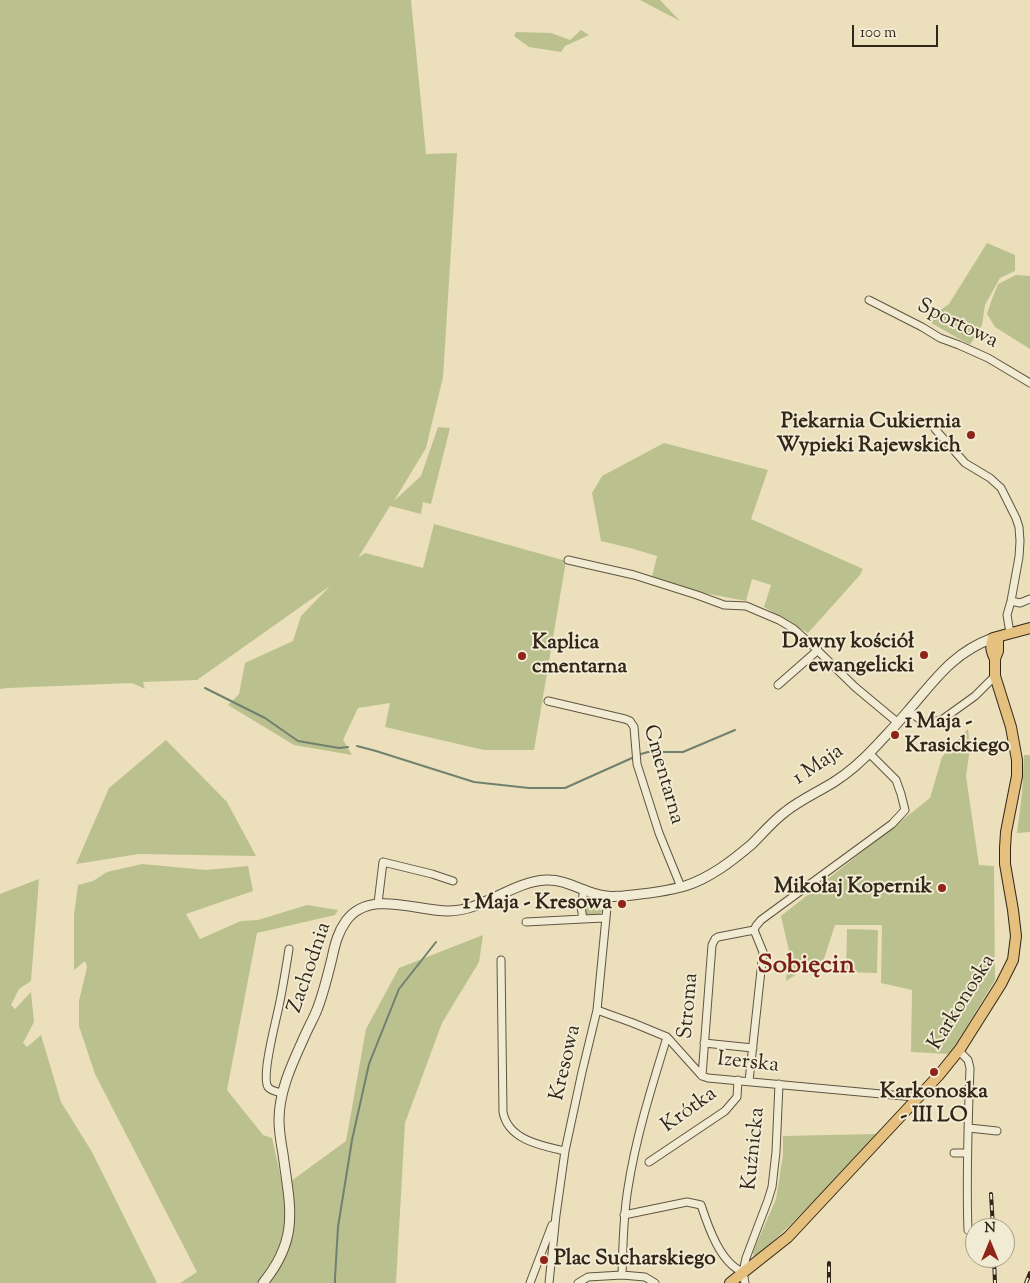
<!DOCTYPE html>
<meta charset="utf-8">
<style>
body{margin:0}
#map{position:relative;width:1030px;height:1283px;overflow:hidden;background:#ebe0bb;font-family:"Sorts Mill Goudy",serif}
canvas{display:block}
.north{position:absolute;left:965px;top:1218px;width:50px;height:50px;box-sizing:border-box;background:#f2ebd3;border:1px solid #a59c88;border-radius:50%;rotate:0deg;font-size:14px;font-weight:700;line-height:20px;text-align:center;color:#312618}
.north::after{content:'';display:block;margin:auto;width:18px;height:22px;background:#8f2418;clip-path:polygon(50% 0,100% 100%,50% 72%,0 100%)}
.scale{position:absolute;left:852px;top:25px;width:86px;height:22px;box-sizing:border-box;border:2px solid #312618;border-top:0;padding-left:6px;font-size:15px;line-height:18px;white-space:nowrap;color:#312618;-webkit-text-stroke:4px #f2ebd3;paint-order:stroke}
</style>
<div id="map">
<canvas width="1030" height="1283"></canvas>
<div class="north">N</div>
<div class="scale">100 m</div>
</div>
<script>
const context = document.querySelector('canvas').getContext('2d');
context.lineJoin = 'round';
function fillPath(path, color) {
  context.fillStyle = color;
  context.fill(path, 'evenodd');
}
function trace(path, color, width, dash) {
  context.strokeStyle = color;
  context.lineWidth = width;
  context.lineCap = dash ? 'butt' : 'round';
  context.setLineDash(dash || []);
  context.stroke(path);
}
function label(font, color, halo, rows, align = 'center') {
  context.font = font + ' "Sorts Mill Goudy",serif';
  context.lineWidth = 4;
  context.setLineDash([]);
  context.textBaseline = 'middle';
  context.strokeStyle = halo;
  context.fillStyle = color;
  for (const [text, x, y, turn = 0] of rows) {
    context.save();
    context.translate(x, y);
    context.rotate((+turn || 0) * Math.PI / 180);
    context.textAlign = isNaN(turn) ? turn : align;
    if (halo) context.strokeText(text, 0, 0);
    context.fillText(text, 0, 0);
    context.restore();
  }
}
fillPath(new Path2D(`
 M0 0H411L426 154 457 153 443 377 426 448 394 501 421 476 438 427 450 428 431 504 423 502 421 514 390 506 358 558 365 553 423 568 434 524 566 561 534 750H484L385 727 390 703 358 708 343 740 352 755 294 745 228 705 239 694 245 663 293 641 301 616 330 586 197 680 143 682 145 689 132 683 8 688 0 689Z
 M640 0H660L680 21Z
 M581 30 589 35 565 46 561 52 529 47 514 36 516 32 551 33 570 40Z
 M987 243 1015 255V271L1000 278 985 305 982 325 970 345 926 320 949 304Z
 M1016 275 1030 276V349L995 327 987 314 992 299 998 284Z
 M664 443 768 470 751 519 863 569 860 575 808 633 764 607 771 585 752 579 746 601 704 593 652 577 657 556 630 548 601 541 592 493 602 476Z
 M968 729 970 748 966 776 979 865 994 866 995 980 950 1054 911 1052 912 990 881 983 882 925H835L821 968 800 972 786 981 789 951 781 916 930 798 942 757Z
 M166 740 227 802 256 856 139 854 76 864 109 788Z
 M1024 755H1030V832L1017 833 1022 793Z
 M142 864 206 870 248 866 253 891 186 914 200 939 241 921 258 920 307 905 338 910 335 915 257 933 227 1090 263 1135 272 1138 283 1187 346 1141 366 1029 399 968 483 935 479 962 442 1023 405 1123 396 1283H180L197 1272 95 1074 79 1026V1001L87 967 85 961 74 970V915L78 885 93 881 107 872Z
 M39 879 31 981 19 989 11 1005 15 1009 31 992 34 1022 23 1043 27 1047 41 1035 61 1102 92 1152 157 1283H0V894Z
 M590 901 598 902 600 904V910H603C600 916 590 920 585 913 584 911 584 907 583 904L587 905Z
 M847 929 878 930 877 973 846 972Z
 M877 1134C837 1177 798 1220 754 1258L753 1252 776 1199 783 1155V1136Z`), '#bac18e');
trace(new Path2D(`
 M205 688 265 718 298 741 339 748 348 747
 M357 746 376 751 474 782 529 788H565L632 758
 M641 754 648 752H683L735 730
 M335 1283V1278L338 1227 352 1140 369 1064 399 989 436 942`), '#708170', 2);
const minor = new Path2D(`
 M869 300 922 327 940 338 959 345 988 358 1030 383
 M935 429 965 463 990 478 1001 488 1016 518 1019 527 1020 541 1019 557 1011 601 1007 615 1010 633
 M568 560 634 575 697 595 724 605 746 606 779 620 794 629 813 646 855 687 897 722
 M1011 601 1020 603 1030 599
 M778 685 818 650
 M548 701 625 719 630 721 634 727 637 764 659 833 681 887
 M908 711 927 724 943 719 975 696 995 676
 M584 889 581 907 583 919 605 918
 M378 903 383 862 432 874 453 881
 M526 922 583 919
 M501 960 503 1112C508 1140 542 1146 565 1151
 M597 1010 633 1023 667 1037 702 1076 708 1078 914 1097 917 1098
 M704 1043 753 1048
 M959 1051 968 1060 970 1068C968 1122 966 1176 968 1230
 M702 1076 712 945 715 939 718 937 754 930 756 926 761 920 892 824 905 810 901 794 896 780 869 753
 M749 1081 763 952 754 930
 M282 1093C278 1092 271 1091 268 1087 261 1076 276 1021 279 1006 283 987 286 968 289 949
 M969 1128 997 1131
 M954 1153H967
 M649 1162 725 1111 737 1097 738 1080
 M624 1215 687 1202 701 1205C708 1226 720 1263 743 1272
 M622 1275C623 1246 623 1217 628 1188 636 1136 652 1086 667 1037
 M530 1283 552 1225
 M549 1283 556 1215 565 1151 582 1072 597 1010 608 897
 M578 1283 588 1277 622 1275 645 1277 655 1283
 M745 1283 743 1272 746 1258 768 1200 772 1187 776 1152 779 1084`);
const tertiary = new Path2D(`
 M263 1283C300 1238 290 1207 283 1154 281 1143 279 1131 279 1120 279 1089 294 1060 306 1033 310 1024 315 1016 318 1007 324 991 328 974 332 958 335 944 338 932 346 921 369 889 416 911 448 911 483 911 511 882 546 880 568 879 585 894 606 896 611 897 617 896 623 896 644 894 664 892 685 886 710 878 732 861 752 844 763 833 773 821 785 812 800 800 818 792 834 782 850 772 864 759 877 745 887 734 898 723 908 711 935 680 952 653 993 638`);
const primary = new Path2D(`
 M995 659C991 651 990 646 993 638L1030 628
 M730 1283 788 1237 939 1075 960 1049 1001 984 1013 960 1016 936 1013 910 1005 864V848L1006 832 1017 776V760L1011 727 995 676V659L998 651V637`);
trace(minor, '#605441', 9);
trace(tertiary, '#605441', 11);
trace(primary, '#312618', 12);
trace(minor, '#f2ebd3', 7);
trace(tertiary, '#f2ebd3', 9);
trace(primary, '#e6c07e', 10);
const rail = new Path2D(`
 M991 1194 993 1228
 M994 1258 995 1283
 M829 1283V1263
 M1026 1283 1030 1273`);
trace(rail, '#312618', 4);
trace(rail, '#f2ebd3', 2, [5.5]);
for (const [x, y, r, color] of [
 [971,435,5,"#8f2418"],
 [924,655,5,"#8f2418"],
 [522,656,5,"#8f2418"],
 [895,735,5,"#8f2418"],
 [942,888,5,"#8f2418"],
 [622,904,5,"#8f2418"],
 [934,1072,5,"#8f2418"],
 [544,1260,5,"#8f2418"]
]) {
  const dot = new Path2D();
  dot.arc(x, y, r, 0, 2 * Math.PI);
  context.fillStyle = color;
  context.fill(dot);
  trace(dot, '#f2ebd3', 2);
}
label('21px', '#312618', '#f2ebd3', [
 ["Sportowa",957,325,26],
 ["1 Maja",819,766,-34],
 ["Cmentarna",662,775,74],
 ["Zachodnia",311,968,-71],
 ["Karkonoska",963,1003,-58],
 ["Stroma",690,1006,-85],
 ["Kresowa",567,1063,-77],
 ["Izerska",748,1064,6],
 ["Krótka",690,1111,-36],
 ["Kuźnicka",755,1149,-84]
]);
label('bold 21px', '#312618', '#f2ebd3', [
 ["Piekarnia Cukiernia",961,423],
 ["Wypieki Rajewskich",961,447],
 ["Dawny kościół",914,643],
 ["ewangelicki",914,667],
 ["Kaplica",532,644,"left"],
 ["cmentarna",532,668,"left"],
 ["1 Maja -",905,723,"left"],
 ["Krasickiego",905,747,"left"],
 ["Mikołaj Kopernik",932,888],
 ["1 Maja - Kresowa",612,904],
 ["Karkonoska",934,1093,"center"],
 ["- III LO",934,1117,"center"],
 ["Plac Sucharskiego",554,1260,"left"]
], 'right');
label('bold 26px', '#7a1f14', '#f2ebd3', [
 ["Sobięcin",806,968]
]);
</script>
